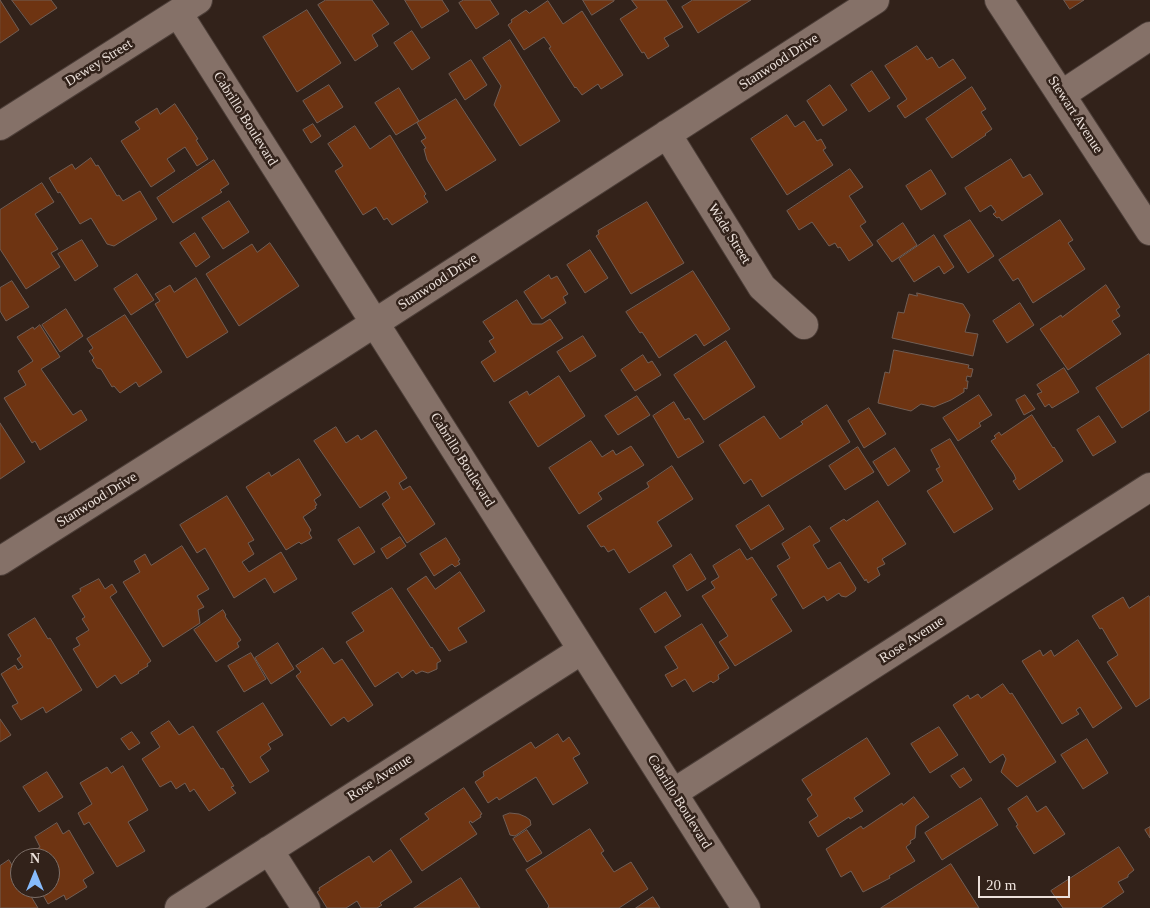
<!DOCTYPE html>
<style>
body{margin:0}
#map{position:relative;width:1150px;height:908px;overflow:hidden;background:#32221a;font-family:Georgia,serif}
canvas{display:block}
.north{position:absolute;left:10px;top:848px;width:50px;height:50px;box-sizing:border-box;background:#32221a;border:1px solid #7c6e67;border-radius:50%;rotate:0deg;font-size:14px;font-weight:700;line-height:20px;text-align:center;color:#ece1db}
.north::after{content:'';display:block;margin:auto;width:18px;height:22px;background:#87bbfb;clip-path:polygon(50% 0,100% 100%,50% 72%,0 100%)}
.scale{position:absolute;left:978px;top:876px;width:92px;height:22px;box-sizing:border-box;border:2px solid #ece1db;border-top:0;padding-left:6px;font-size:15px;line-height:18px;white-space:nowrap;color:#ece1db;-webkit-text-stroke:4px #32221a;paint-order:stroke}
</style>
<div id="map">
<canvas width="1150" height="908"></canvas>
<div class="north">N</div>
<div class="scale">20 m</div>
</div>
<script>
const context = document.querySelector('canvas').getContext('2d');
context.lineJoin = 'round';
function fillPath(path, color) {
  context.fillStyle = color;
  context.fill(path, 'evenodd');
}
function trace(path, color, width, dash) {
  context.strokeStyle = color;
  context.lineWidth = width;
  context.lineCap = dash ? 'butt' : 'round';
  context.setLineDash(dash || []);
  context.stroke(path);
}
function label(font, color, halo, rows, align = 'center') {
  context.font = font + ' Georgia,serif';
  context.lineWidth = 5;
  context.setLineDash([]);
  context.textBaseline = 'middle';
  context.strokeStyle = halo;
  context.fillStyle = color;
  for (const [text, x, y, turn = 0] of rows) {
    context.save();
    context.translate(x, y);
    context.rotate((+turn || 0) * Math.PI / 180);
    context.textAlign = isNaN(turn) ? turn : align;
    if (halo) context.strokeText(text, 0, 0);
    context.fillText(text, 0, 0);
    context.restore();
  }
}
const building = new Path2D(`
 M0 0 19 30 0 43Z
 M12 0H51L57 8 31 25Z
 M326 0H372L389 24 372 35 378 46 355 61 318 5Z
 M405 0H442L449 11 422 28Z
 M464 0H490L499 14 476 29 459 3Z
 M583 0H614V1L592 15Z
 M632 0H666L683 27 664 38 669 46 648 59 644 52 642 53 620 19 637 8Z
 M693 0H751L698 33 682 7Z
 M1064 0H1084L1070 9Z
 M548 1 563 24 582 11 623 75 601 89 598 84 582 95 576 87 575 88 549 48 551 47 544 37 524 50 508 25 512 22 511 20 526 10 529 13Z
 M307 10 341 63 297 92 263 37Z
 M412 31 430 58 412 70 394 43Z
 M510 40 560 121 520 146 494 105 501 86 483 58Z
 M917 46 927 60 932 57 939 68 953 59 966 78 905 118 897 106 907 99 885 66Z
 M471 60 487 85 465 100 449 74Z
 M872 71 890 98 869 112 851 85Z
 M329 85 343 107 317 123 303 101Z
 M830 85 847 110 823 126 807 101Z
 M972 87 986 109 981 112 992 129 985 134 986 135 952 158 926 119Z
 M399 88 419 121 396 135 375 103Z
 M456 99 496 160 446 191 427 160 424 149 426 148 421 141 426 138 417 123Z
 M175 104 198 139 196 140 208 159 197 166 185 147 167 159 175 171 151 187 121 141 140 129 135 122 157 108 160 114Z
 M787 115 795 127 804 121 817 141 821 139 826 148 823 150 833 165 787 195 751 139Z
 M313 124 321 136 311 143 303 130Z
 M355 126 370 149 390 135 426 194 424 196 428 202 392 225 387 218 384 220 376 207 363 215 335 171 343 166 328 144Z
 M91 158 96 166 98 165 117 196 119 195 123 201 140 191 157 219 114 246 107 244 91 218 80 224 60 192 58 193 49 178 72 164 75 169Z
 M1011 159 1023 178 1030 174 1043 194 1002 221 999 217 997 218 993 214 996 212 991 205 980 212 965 188Z
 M214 160 229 184 220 190 222 192 173 223 157 198Z
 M850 169 863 187 849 196 866 222 860 226 873 245 849 261 840 247 838 248 835 243 829 246 812 222 799 230 787 211Z
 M931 170 946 194 921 210 906 186Z
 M42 183 54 202 35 214 58 249 51 253 60 267 26 289 0 249V210Z
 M229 201 249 232 223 249 202 218Z
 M647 202 684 263 631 294 596 236 599 234 598 231Z
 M970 220 994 256 968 273 944 236Z
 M1060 220 1073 240 1068 243 1085 269 1033 303 1018 278 1013 281 999 260Z
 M903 223 917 245 892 262 877 241Z
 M195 233 210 257 196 267 180 243Z
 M934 235 954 267 944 274 939 266 914 282 899 259Z
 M82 240 98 266 75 281 58 254Z
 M270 243 299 286 239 326 206 274 252 244 257 252Z
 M590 250 608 278 585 293 567 265Z
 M693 271 730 329 704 346 696 334 659 358 642 332 640 333 626 312Z
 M137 274 154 300 131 315 114 289Z
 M549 275 551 279 557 276 568 294 563 297 566 303 542 319 524 292Z
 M196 278 228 332 187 358 155 304 160 301 155 294 170 285 174 292Z
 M12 281 29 307 6 321 0 311V288Z
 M1106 285 1120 307 1116 310 1120 316 1112 321 1121 334 1068 370 1040 329 1061 315 1062 317Z
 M917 293 963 304 970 315 965 332 978 334 973 356 892 338 898 312 904 313 909 294 917 296Z
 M517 300 532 324H542L550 319 563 338 494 382 481 362 496 352 489 341 494 338 483 322Z
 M1020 303 1034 325 1007 343 993 321Z
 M66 309 83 336 60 352 42 325Z
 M125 315 162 372 139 387 136 382 120 393 114 386 112 387 101 369 97 368 92 360 94 358 89 351 93 348 87 339Z
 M40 325 60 357 41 369 73 415 81 410 87 420 40 450 35 441 32 443 4 398 26 385 18 371 33 361 17 337 33 327 34 329Z
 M583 336 596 356 570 372 557 352Z
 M726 341 755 387 704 420 674 375Z
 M894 350 969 365 968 368 973 369 971 377 967 376 966 381H968L967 389 964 388V392L951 400 934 407 921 404 911 411 878 403 885 372 889 373Z
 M1149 354 1150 356V410L1122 428 1096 388Z
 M643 355 648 363 652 361 661 375 635 391 621 370Z
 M1064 368 1079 392 1052 408 1049 404 1045 407 1037 394 1042 392 1037 385Z
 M559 376 585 416 538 447 509 402 527 391 529 395Z
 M979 395 992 415 979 423 981 426 958 441 943 418Z
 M1025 395 1035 409 1024 415 1016 400Z
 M637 396 650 415 618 435 605 416Z
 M674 402 685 420 689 418 704 442 678 458 653 416Z
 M827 405 850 442 762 497 751 479 744 484 719 445 764 416 780 439 803 424 801 422Z
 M869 408 886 434 864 448 848 421Z
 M1032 415 1053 448 1054 447 1063 461 1019 490 1013 481 1016 479 1014 474 991 441 996 438 994 436 999 432 1001 435Z
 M1099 416 1116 442 1093 456 1077 430Z
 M0 423 25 462 0 479Z
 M336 427 346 443 358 435 361 440 376 430 407 478 399 483 403 490 410 486 435 524 407 543 382 504 390 498 386 491 360 508 314 441Z
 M950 439 993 509 954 533 927 491 943 481 936 469 940 467 931 450Z
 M591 441 602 457 613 450 616 455 631 446 644 465 598 493 602 499 579 514 549 468Z
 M858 447 874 472 845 490 829 466Z
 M895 448 910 471 888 486 873 462Z
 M299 459 321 495 314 500 317 505 315 506 316 508 303 517 311 530 309 533 312 538 301 544 299 542 286 550 246 487 269 472 271 476Z
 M672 466 693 499 657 522 672 546 629 573 614 549 608 552 604 546 601 547 587 526 649 487 647 483Z
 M227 496 254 540 248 543 254 554 242 562 249 572 281 552 297 579 274 593 265 578 234 598 205 548 197 553 180 525Z
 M878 501 906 544 882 559 885 564 877 568 880 575 868 583 866 579 865 581 830 528 844 519 846 521Z
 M769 505 784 529 751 550 736 526Z
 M810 526 820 541 813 545 828 569 840 562 856 588 855 591 846 597 841 596 839 593 827 601 824 596 803 609 777 566 790 558 782 544Z
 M359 527 375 552 354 565 338 540Z
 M400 537 406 546 387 559 381 549Z
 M446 538 460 560 458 561 460 564 455 567 452 564 434 576 420 554Z
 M182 546 209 589 197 596 204 607 198 610 200 623 163 647 123 582 140 572 134 561 145 554 151 565Z
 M740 549 747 560 752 557 777 595 771 599 792 631 735 666 719 642 728 636 702 596 715 588 711 582 719 577 713 566Z
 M691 554 706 579 687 591 673 566Z
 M460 572 485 611 458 628 467 642 449 651 407 589 426 576 435 589Z
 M99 579 105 589 112 584 117 592 110 597 151 661 147 664 148 666 138 672 139 673 121 684 115 675 97 688 73 649 80 645 76 638 89 630 82 619 85 617 72 596 81 591 80 589Z
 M392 588 431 648 432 647 441 661 437 663V669L428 673 422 671 416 674 413 670 402 678 398 672 375 687 346 642 364 631 352 613Z
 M666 592 681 616 655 633 640 609Z
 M1149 596 1150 598V698L1136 707 1107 662 1118 655 1102 628 1100 629 1092 616 1123 597 1129 608Z
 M223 610 226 615 225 616 241 640 237 643 239 647 216 662 194 630Z
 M35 618 48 639 50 638 82 690 46 713 43 707 21 720 12 706 18 703 1 674 15 665 18 670 23 667 17 659 21 656 8 635Z
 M702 624 729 668 718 675 719 679 713 683 711 681 693 692 685 679 672 687 665 675 678 668 665 647Z
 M1078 640 1122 708 1093 728 1080 707 1076 710 1079 714 1062 724 1022 661 1040 650 1043 656 1051 650 1054 656Z
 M278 643 294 669 271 684 255 658Z
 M323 648 334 664 342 659 373 705 348 722 344 717 331 726 296 676 301 672 296 666Z
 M251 653 266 679 244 692 228 666Z
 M1003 684 1010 694 1012 693 1056 762 1017 787 1001 772 1006 759 1003 754 990 763 953 705 968 695 970 699 978 694 981 698Z
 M263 703 283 735 268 744 271 749 260 757 269 771 250 783 217 732Z
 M0 719 11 735 0 742Z
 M169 721 179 735 193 726 221 769 223 768 234 786 231 787 236 793 209 811 194 789 190 792 185 783 176 789 171 781 160 787 142 759 160 747 151 733Z
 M939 727 958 755 930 773 911 744Z
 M132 732 140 743 129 750 121 739Z
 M558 734 563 742 569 737 580 754 573 758 588 783 553 805 536 777 499 800 497 797 488 803 475 782 484 776 483 772 531 742 535 748Z
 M867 738 890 774 854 798 863 811 850 819 849 817 818 837 809 822 818 816 807 799 812 795 802 780Z
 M1087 739 1108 773 1083 789 1061 755Z
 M123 766 148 810 128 822 145 851 117 867 89 822 84 825 78 813 92 804 80 783 107 767 111 773Z
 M964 768 972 780 960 788 951 776Z
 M47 772 63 797 39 812 23 787Z
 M464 788 482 814 480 815 481 817 472 823 471 821 469 822 477 834 422 871 400 839 429 819 425 814Z
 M1027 796 1037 812 1046 806 1065 834 1034 854 1016 826 1018 825 1008 809Z
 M914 797 929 817 916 826 915 838 910 841 911 843 906 847 915 861 889 876 890 878 863 892 851 871 841 877 826 849 861 826 863 829 902 803 903 805Z
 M981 798 998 825 942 860 925 833Z
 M510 813 519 814 526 817 530 820 531 825 515 836 510 835 503 816Z
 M57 823 63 834 69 830 94 873 83 880 87 887 66 900 64 895 48 904 39 888H50V858H22L40 847 35 837Z
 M1150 827V838L1145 830Z
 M590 829 604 851 601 853 614 872 631 862 648 889 619 908H548V907L549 906 526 870Z
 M527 830 542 853 527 862 513 839Z
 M1119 847 1134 870 1128 875V877L1118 882 1124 892 1101 908H1063L1051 891Z
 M391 850 412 882 380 903 382 905 377 908H361L357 901 346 908H327L317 892 320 890 319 888 369 856 373 862Z
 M9 860 20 879V888H26L38 908H0V866Z
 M951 864 979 908H881Z
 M461 878 480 908H414Z
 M653 897 660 908H636Z`);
fillPath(building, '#6e3412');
trace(building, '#715e55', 1);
const minor = new Path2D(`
 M999 0 1150 231
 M178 13 746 908
 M1061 95 1150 36
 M0 126 198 0
 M667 134 762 287 804 325
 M0 561 336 348 875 0
 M673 793 1150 487
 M269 850 306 908
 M179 908 582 650`);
trace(minor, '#4c3e38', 30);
trace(minor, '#857168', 28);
label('14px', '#ece1db', '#32221a', [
 ["Stanwood Drive",779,62,-33],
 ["Dewey Street",99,63,-32],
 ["Stewart Avenue",1075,115,57],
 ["Cabrillo Boulevard",245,119,58],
 ["Wade Street",729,234,58],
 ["Stanwood Drive",438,282,-33],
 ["Cabrillo Boulevard",462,460,58],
 ["Stanwood Drive",97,500,-32],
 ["Rose Avenue",912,640,-33],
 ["Rose Avenue",380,778,-33],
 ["Cabrillo Boulevard",679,802,58]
]);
</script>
